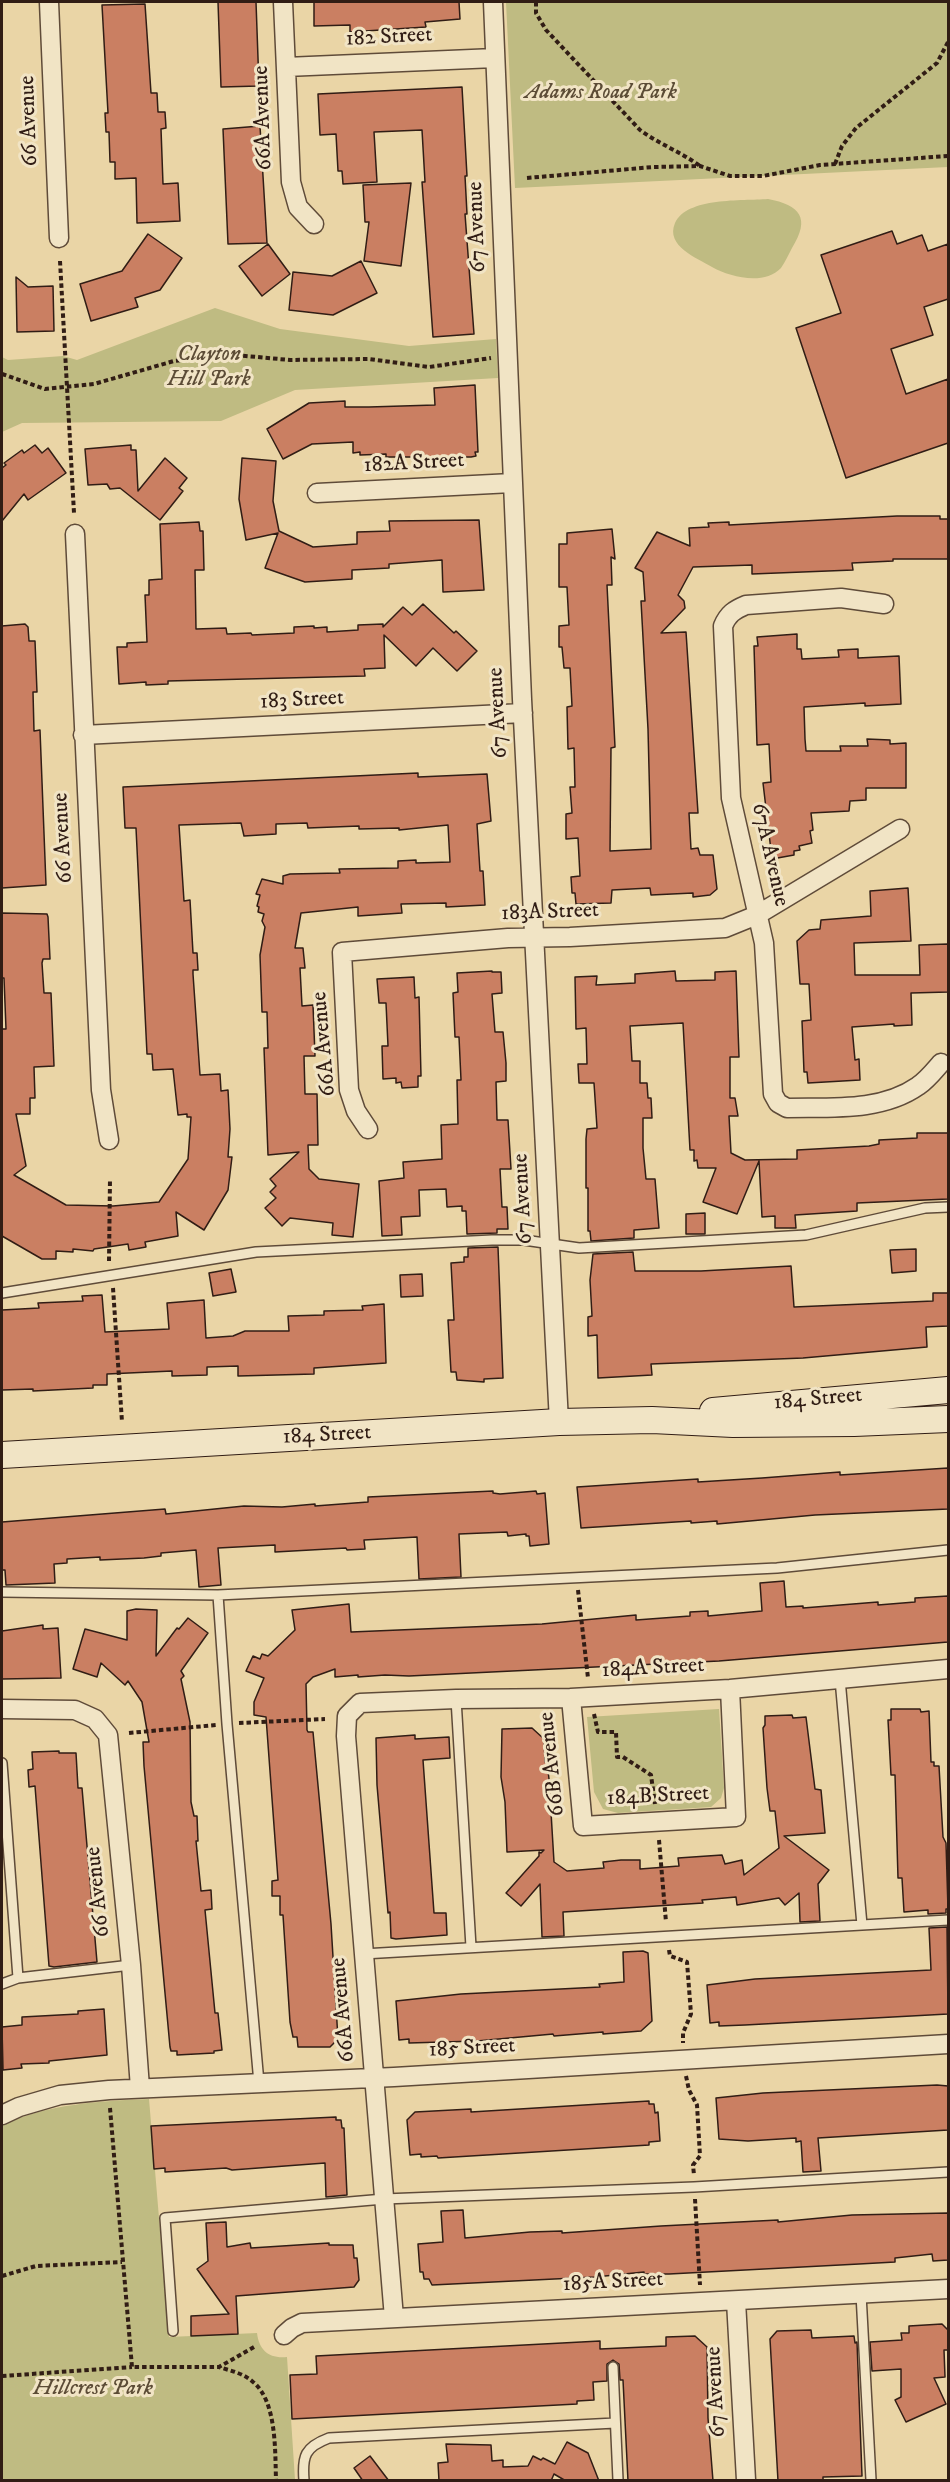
<!DOCTYPE html>
<style>
body{margin:0}
#map{position:relative;width:950px;height:2482px;overflow:hidden;background:#ead5a6;font-family:"IM FELL DW Pica",serif}
canvas{display:block}
.frame{position:absolute;inset:0;border:3px solid #311d15;pointer-events:none}
</style>
<div id="map">
<canvas width="950" height="2482"></canvas>
<div class="frame"></div>
</div>
<script>
const context = document.querySelector('canvas').getContext('2d');
context.lineJoin = 'round';
function fillPath(path, color) {
  context.fillStyle = color;
  context.fill(path, 'evenodd');
}
function trace(path, color, width, dash) {
  context.strokeStyle = color;
  context.lineWidth = width;
  context.lineCap = dash ? 'butt' : 'round';
  context.setLineDash(dash || []);
  context.stroke(path);
}
function label(font, color, halo, rows, align = 'center') {
  context.font = font + ' "IM FELL DW Pica",serif';
  context.lineWidth = 6;
  context.setLineDash([]);
  context.textBaseline = 'middle';
  context.strokeStyle = halo;
  context.fillStyle = color;
  for (const [text, x, y, turn = 0] of rows) {
    context.save();
    context.translate(x, y);
    context.rotate((+turn || 0) * Math.PI / 180);
    context.textAlign = isNaN(turn) ? turn : align;
    if (halo) context.strokeText(text, 0, 0);
    context.fillText(text, 0, 0);
    context.restore();
  }
}
fillPath(new Path2D(`
 M506 2H948V167L515 188Z
 M768 199C800 205 811 218 792 248 789 254 785 262 781 268 764 286 730 277 712 267 697 258 665 246 675 223 687 197 742 201 768 199Z
 M215 308 280 329 409 346 496 339 498 378 295 390 221 421 22 423 2 432V357L8 360 63 356 77 360Z
 M719 1709 724 1788 721 1798 711 1807 618 1813 603 1809 594 1792 587 1717Z
 M149 2099 169 2337 257 2333C259 2350 269 2359 287 2357L295 2480H2V2125C49 2104 98 2101 149 2099Z`), '#bfbb82');
const building = new Path2D(`
 M218 2H256L259 86 221 87Z
 M314 2H459L460 19 425 22 426 27 350 32V25L314 26Z
 M145 4 151 93H157L158 112H165L166 128 161 129 163 184 178 183 180 221 137 223 136 178 115 179V162H110L109 132H106L105 113H108L102 5Z
 M462 87 467 176H465L467 214H465L474 334 433 337 422 182H425L422 130 374 132 377 182 343 184 342 171H338L336 134 320 135 318 94Z
 M260 126 267 243 228 244 223 129Z
 M411 183 401 266 364 261 369 222H365L363 185Z
 M892 231 897 244 922 235 928 251 948 244V299L924 307 933 335 891 349 906 394 948 379V443L846 478 796 328 841 313 821 255Z
 M148 234 182 258 160 290 135 298 138 307 91 321 80 284 122 271Z
 M268 244 290 274 262 296 239 266Z
 M361 261 377 293 333 315 289 310 293 272 332 276Z
 M16 277 28 287 53 286 54 331 17 332Z
 M475 385 478 452H475L476 456 471 457H386V454L360 455V452L353 453V442L312 444 283 459 267 429 309 403 345 401V407H369L435 405 434 388Z
 M35 445 42 453 48 448 66 473 28 500 24 494 2 521V468L6 465 4 463 22 450 24 453Z
 M131 445V450H136L138 491 165 458 187 478 179 488 183 491 160 520 120 488 110 489 107 484 88 485 85 449Z
 M242 458 276 461 273 501 279 531 313 547 357 544V532L390 531 389 521 479 520 484 590 443 592 442 560 389 564V568L352 570V579L305 582 265 568 278 533 246 540 239 499Z
 M897 516H940V519H948V559H893V561L852 563 853 570 752 574V565L693 567 678 595 684 601 685 608 661 633 686 632 698 813H689L691 849 698 848 700 855H713L717 889 710 895 693 897V893L651 895 650 888 612 890 611 903 576 904 575 893H572L571 877 580 876 578 838 566 839V814L572 813 570 787H575L574 748 568 749 567 707 572 706 570 668H564L562 647H559V626L569 625 567 587H559V544H567V533L612 529 615 559 611 557 612 585H607L615 747 611 748 610 851 651 849 648 729 641 601H645L643 572 635 568 657 532 690 546 689 528 709 527 708 523 729 522V525Z
 M199 522 200 531H203L204 570H195L196 629 226 628 227 634 251 633 252 635 294 633V627L314 626V628L327 627V632L358 630V625L383 624V627L403 607 412 615 423 604 454 633 456 631 477 651 457 671 433 648 416 666 384 635 385 668 364 669 365 676 168 681V684L146 685V682L119 684 117 647H127V643L147 642 145 595H149V580L162 579 160 524Z
 M25 624 28 627 29 641H35L37 692H33L34 731 40 730 46 885 2 888V626Z
 M797 634V649H801L802 659 839 657 838 650 858 649V658L899 656 901 704 865 706V703L804 707 805 739 806 751H841L840 746H868L867 739 890 740V744L906 743V788H866V800L850 801 849 811 811 813 813 830 810 831 812 843 799 846 800 850 794 851V855L772 859 763 783 771 782 769 744 757 745 754 646H758L757 637Z
 M418 773V777L487 774 491 821 477 824 480 871H483L485 905 446 907V903L401 904 402 913 358 916V907L301 913 295 948H303L305 968H300L302 1006 313 1005 315 1056H304L305 1094H317L318 1145H308L309 1169 319 1179 359 1184 353 1237 332 1235 333 1223 290 1218 282 1226 265 1208 276 1198 270 1192 276 1186 270 1179 299 1152 268 1155 264 1048H268L267 1012H262L260 955 265 927 262 921 264 914 258 912 259 907 257 906 260 895 256 894 262 879 283 884V876L290 874 340 873 339 869 398 868V861L416 860V863L450 862 448 825 399 830V828L359 829V826L308 828 307 823 276 824V834L244 836 241 823 179 825 184 901 190 900 193 953H197L198 970H193V974L200 1075 220 1074 221 1091 228 1090 230 1129 228 1157H232L228 1190 204 1230 176 1212 178 1236 145 1242 146 1247 129 1250 128 1244 94 1249 93 1251 73 1249V1252L56 1251V1259H42L2 1236V1029H6L4 978H2V913L47 914 48 917 50 959H43L42 963 44 993H51L54 1066 34 1067 35 1098H30V1114H16L26 1166 14 1175 66 1205 113 1206 159 1202 188 1159 191 1117H187V1114L178 1115 173 1069 153 1070 152 1054H147L136 828H125L123 787Z
 M908 888 911 941 854 943 855 975H920L919 945 948 944V992L911 993 912 1025 894 1026V1024L852 1027 855 1060 859 1059 860 1080 808 1083 807 1072H804L802 1021 811 1020 809 984H800L797 941 809 930 820 929 821 920 871 916 870 891Z
 M492 971V972H501L502 993 492 994 495 1032H503L506 1063V1081L496 1082 497 1120H508L511 1169H500L502 1207H507L508 1229H497V1233L467 1234 466 1211H462V1206L447 1207 446 1189 419 1190 420 1216 401 1217 402 1235 382 1236 379 1181 404 1178 403 1162 442 1159 441 1125 458 1124 457 1080H461L459 1037H455L453 993 458 992 457 973Z
 M675 971 676 981 715 980V972L736 971 739 1057H730V1098H735L738 1116H729L731 1153 745 1160 797 1159V1150L869 1146 879 1144V1140L917 1138V1133H948V1199L857 1203V1211L795 1215 796 1228H775V1216L762 1217 759 1161 737 1214 703 1202 716 1168H698L697 1160 694 1161V1150H690L683 1023 630 1026 632 1061H640V1083H647L648 1098H651L652 1118H643V1148L646 1179H655L659 1228 634 1230V1238L591 1241 590 1231H588V1188H586V1139L587 1129 597 1128 594 1083H579L578 1064H587L586 1028 576 1029 575 977 597 976 596 985 635 983V974Z
 M414 977 415 998 419 997 421 1076H418V1087L402 1088 401 1082 396 1083V1078L383 1079 382 1046H388L386 1003H379L377 979Z
 M705 1213V1234H686V1214Z
 M498 1247 503 1378 484 1379V1382L457 1380 456 1372H451L448 1320H454L451 1263 464 1262V1257H468V1248Z
 M916 1249V1271L892 1273 890 1250Z
 M633 1252 635 1271H701L791 1266 794 1307 933 1301V1293H948V1326L926 1327 927 1347 803 1358 651 1364 652 1375 598 1378 597 1335 588 1336V1317L592 1316 590 1280 593 1254Z
 M231 1269 236 1292 213 1296 209 1273Z
 M422 1274 423 1296 401 1297 400 1275Z
 M102 1295 105 1332 169 1329 167 1303 204 1300 206 1338 233 1336 245 1331H289L288 1316 324 1315V1311L363 1310 362 1306 384 1304 386 1363 314 1368V1374L238 1376V1366L207 1367V1375L172 1376V1371L107 1374V1385H93V1388L33 1391V1389L2 1390V1310L39 1308 38 1303 83 1301 82 1296Z
 M948 1468V1509L815 1515 717 1524V1521L691 1523V1521L581 1528 577 1487 698 1479V1482L762 1478 840 1472V1475Z
 M493 1491V1493L500 1494 536 1491 537 1494 545 1493 549 1544 530 1546 529 1536H526V1534L508 1536 507 1532 459 1534 461 1577 419 1579 417 1537 364 1540 365 1549 347 1550 346 1548 275 1552V1545L218 1548 221 1585 199 1587 196 1550 161 1553V1556L144 1558 100 1560V1557L67 1559V1563L54 1564 55 1583 6 1585 5 1570H2V1522L165 1509 166 1514 244 1506 282 1507 315 1504V1506L368 1502V1497Z
 M784 1581 786 1607 803 1606V1608L878 1602V1605L915 1602V1598L948 1596V1642L719 1661 409 1676 385 1675 358 1677V1675L335 1677V1669L313 1677 306 1684 307 1730 308 1732H313L331 1924 338 2039 330 2047H298L297 2037H293L290 2022 283 1915H280V1896H272V1881L278 1880 266 1717 254 1715V1702L264 1678 246 1671 253 1656 260 1659 262 1654 268 1656 295 1630 292 1610 349 1604 351 1632 542 1624 636 1615V1620L690 1616V1612L708 1611V1616L762 1611 760 1583Z
 M136 1609 157 1610 156 1656 177 1628 179 1629 188 1618 208 1633 181 1671 184 1676 181 1679 190 1722 191 1802 194 1816H197L198 1841H196L201 1891 211 1890 212 1909 205 1910 215 2013H218L222 2050 214 2051V2053L177 2055V2051H171L170 2047 144 1766 143 1742H149L142 1702 128 1681 125 1685 101 1663 97 1677 73 1669 85 1629 127 1640V1611Z
 M43 1625V1629L58 1628 61 1678 2 1679V1631Z
 M891 1709H920L921 1712 929 1711 931 1762H934V1766H939L943 1837 946 1843 948 1909H946V1913L928 1914V1910L904 1912 902 1878H898L895 1775H891L888 1720H891Z
 M792 1715 793 1718 806 1717 815 1789 821 1790 825 1833 784 1836 829 1870 818 1884 820 1921 800 1922 799 1893 785 1905 779 1898 737 1905 736 1897 702 1900 703 1903 563 1912 564 1936 542 1937 540 1884 521 1906 506 1893 539 1856V1852L541 1853 544 1850 507 1852 505 1802 501 1777 502 1729 532 1728 544 1739 545 1762H547L549 1779 554 1862 567 1871 604 1868 603 1862 621 1860H640V1869L679 1866 678 1858 722 1855 725 1864 742 1860 744 1875 779 1848 775 1811H770L767 1788 763 1728 765 1725V1716Z
 M415 1735V1739L449 1737 450 1758 423 1760 434 1913H446L447 1935 396 1939 391 1938 390 1912 388 1913 377 1785 376 1738Z
 M59 1751V1753H76L78 1788H82L97 1962 54 1967 49 1966 35 1786 29 1787 28 1770 33 1769 32 1752Z
 M947 1927 948 2014 745 2025 719 2026V2022L710 2023 707 1985 755 1979 931 1970 929 1928Z
 M643 1951 648 1953 652 2021 641 2031 603 2034V2032L554 2036 553 2034 477 2041 409 2043V2039L399 2040 396 2001 461 1994 600 1987 599 1984 624 1982 623 1952Z
 M104 2009 107 2055 49 2061V2063L21 2064 22 2068 3 2070 2 2027 22 2025V2017L78 2014V2011Z
 M937 2085 948 2086V2130L818 2138 821 2171 803 2172 801 2141 796 2142V2138L748 2141 719 2139 716 2098 763 2093Z
 M649 2101V2104H654L655 2113 658 2112 660 2141 649 2142V2145L438 2158 437 2156 421 2157V2154L410 2155 407 2120 415 2112 471 2109V2112Z
 M336 2117V2120H341L342 2128H344L347 2195 326 2197 325 2163 232 2170 226 2168 165 2172V2168L154 2169 151 2126Z
 M463 2210 465 2238 530 2232 562 2231V2233L661 2226 778 2220V2222L852 2215 948 2213V2260L933 2261 932 2254 895 2258V2262L859 2264 669 2274H644V2272L595 2277 432 2285 429 2279H424L423 2272H420L418 2244 443 2242 441 2211Z
 M226 2222 227 2247 250 2243 251 2248 329 2243V2245H353L354 2258H357L359 2280 354 2287 236 2296 238 2334 191 2336V2316L229 2314 197 2269 208 2261 206 2223Z
 M942 2324 948 2330V2350H944L945 2377 934 2378 946 2404 906 2422 895 2400 901 2397V2369L872 2371 870 2342 902 2340 901 2333H909V2326Z
 M811 2330 812 2338 854 2336 855 2343 857 2342 862 2476 823 2477V2481H778L770 2339 777 2331Z
 M695 2336 707 2347 708 2418 713 2481H628L623 2380H620L619 2364 613 2360 607 2364V2381L593 2382 594 2400 577 2401V2404L292 2419 290 2375 317 2374 316 2356 600 2341V2349L666 2346V2337Z
 M567 2442 588 2453 599 2481H566L554 2474 551 2481H439L438 2463 448 2462 446 2444 491 2445 492 2461 503 2460V2467L528 2466 533 2456 541 2460 543 2458 555 2464Z
 M370 2456 389 2481H363L354 2468Z`);
fillPath(building, '#ca7f62');
trace(building, '#311d15', 1.5);
const lane = new Path2D(`
 M2 1293 256 1252 492 1240H524L579 1248 806 1235 925 1208 948 1207
 M2 1592 218 1595 777 1568 948 1550
 M218 1595 227 1724 259 2083
 M840 1679 862 1925
 M456 1699 471 1947
 M2 1763 18 1978
 M363 1954 948 1920
 M2 1984 18 1978 131 1965
 M861 2294 871 2480
 M173 2331 165 2218 384 2199 694 2187 948 2172
 M613 2367 618 2480
 M304 2480C302 2456 305 2447 329 2438L615 2423`);
const street = new Path2D(`
 M49 2 59 238
 M283 2 291 182 298 207 314 224
 M493 2 522 699 559 1422
 M286 67 495 58
 M317 493 512 483
 M75 534 101 1090 109 1140
 M884 604 841 598 746 605C734 610 728 614 723 626L731 798 764 943 773 1094 778 1103 787 1108C830 1107 881 1112 918 1086 927 1080 934 1071 941 1063
 M83 735 523 713
 M368 1129 356 1111 349 1090 342 952 508 938 570 937 725 928 757 915 900 829
 M571 1698 583 1826 736 1817 730 1689
 M2 1709 75 1710 95 1719 108 1735 131 1965 140 2088
 M2 2115 19 2107 60 2095 109 2090 394 2077 948 2044
 M736 2301 746 2480
 M394 2318 346 1736 347 1716 360 1703 456 1699 571 1698 730 1689 948 1669
 M284 2335 292 2328 302 2323 948 2289`);
const secondary = new Path2D(`
 M713 1411 948 1390
 M2 1455 559 1422 652 1420 733 1424 854 1423 948 1419`);
trace(lane, '#5f4b39', 12);
trace(street, '#5f4b39', 21);
trace(secondary, '#311d15', 28);
trace(new Path2D(`
 M536 2V13L546 30 640 130C659 144 681 152 700 166
 M835 164 842 146 856 128 937 63 948 42
 M527 178 653 167 700 166 730 176H763L820 165 948 156
 M60 261 74 513
 M2 374 45 389 94 384 174 361 235 355 290 360 369 359 429 367 491 358
 M109 1261 110 1179
 M113 1288 122 1422
 M578 1590 588 1678
 M594 1714 598 1732H616L617 1757H623L651 1775 655 1804
 M239 1723 325 1719
 M129 1733 216 1725
 M659 1840 666 1922
 M669 1950 670 1956 687 1962 691 2014 683 2033V2043
 M686 2076 689 2090 697 2105 700 2156 693 2165 694 2175
 M110 2108 132 2367H219
 M695 2199 700 2285
 M2 2276 36 2266 122 2262
 M254 2347 219 2367C231 2371 243 2373 253 2382 277 2401 275 2452 276 2480
 M2 2376 132 2367`), '#311d15', 4, [4.5, 3]);
trace(lane, '#f1e4c5', 9);
trace(street, '#f1e4c5', 18);
trace(secondary, '#f1e4c5', 26);
label('22px', '#311d15', '#f1e4c5', [
 ["182 Street",389,38,-3],
 ["66A Avenue",264,118,-92],
 ["66 Avenue",30,121,-92],
 ["67 Avenue",478,227,-92],
 ["182A Street",414,464,-3],
 ["183 Street",302,701,-3],
 ["67 Avenue",499,713,-93],
 ["66 Avenue",64,838,-93],
 ["67A Avenue",769,855,77],
 ["183A Street",550,913,-2],
 ["66A Avenue",325,1044,-95],
 ["67 Avenue",524,1199,-93],
 ["184 Street",818,1400,-5],
 ["184 Street",327,1436,-3],
 ["184A Street",653,1669,-3],
 ["66B Avenue",553,1764,-96],
 ["184B Street",658,1797,-3],
 ["66 Avenue",99,1892,-96],
 ["66A Avenue",344,2010,-95],
 ["185 Street",472,2049,-3],
 ["185A Street",613,2283,-3],
 ["67 Avenue",717,2392,-93]
]);
label('italic 22px', '#5c4c36', '#f1e4c5', [
 ["Adams Road Park",601,93],
 ["Clayton",209,355],
 ["Hill Park",209,380],
 ["Hillcrest Park",93,2389]
]);
</script>
